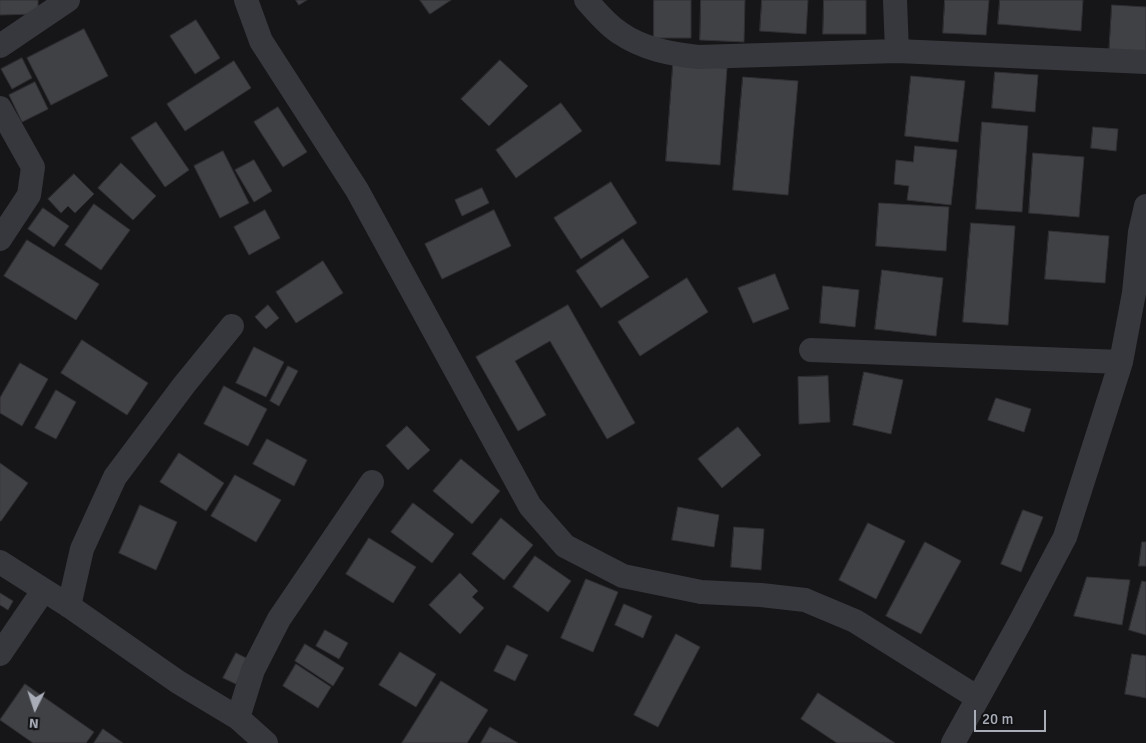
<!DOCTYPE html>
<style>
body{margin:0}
#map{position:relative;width:1146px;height:743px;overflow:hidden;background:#161618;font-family:Signika,sans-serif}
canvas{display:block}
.north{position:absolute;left:10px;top:683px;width:50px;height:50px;-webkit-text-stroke:4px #111113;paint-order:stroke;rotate:184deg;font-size:14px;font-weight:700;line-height:20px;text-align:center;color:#a8adb8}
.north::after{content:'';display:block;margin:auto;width:18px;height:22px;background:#a8adb8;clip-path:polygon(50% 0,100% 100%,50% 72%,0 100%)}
.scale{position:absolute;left:974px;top:710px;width:72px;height:22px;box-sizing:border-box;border:2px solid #a8adb8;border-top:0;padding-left:6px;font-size:15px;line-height:18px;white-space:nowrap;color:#a8adb8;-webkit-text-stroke:4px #111113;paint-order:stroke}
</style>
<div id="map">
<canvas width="1146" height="743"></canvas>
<div class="north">N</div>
<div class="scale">20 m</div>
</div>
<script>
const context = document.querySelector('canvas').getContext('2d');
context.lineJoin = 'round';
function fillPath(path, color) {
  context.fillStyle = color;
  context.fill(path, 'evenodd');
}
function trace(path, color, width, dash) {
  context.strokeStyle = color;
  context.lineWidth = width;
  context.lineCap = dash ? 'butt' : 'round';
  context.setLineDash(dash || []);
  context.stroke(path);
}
const building = new Path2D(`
 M0 0H38V14L0 15Z
 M296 0H307L299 5Z
 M420 0H451L430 14Z
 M654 0H691V38H654Z
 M701 0H745L744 42 700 40Z
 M762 0H808L806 34 760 31Z
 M824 0H866V34H823Z
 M945 0H989L986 35 943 33Z
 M1000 0H1083L1081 31 998 24Z
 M1112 5 1146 7V56L1109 54Z
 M196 20 220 58 195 74 170 36Z
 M84 29 108 76 51 105 27 58Z
 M22 58 32 78 12 89 1 69Z
 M500 60 528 86 489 126 461 99Z
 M234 61 251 88 185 131 167 104Z
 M673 65 727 68 720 165 666 161Z
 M995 72 1038 75 1035 112 992 108Z
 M911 76 965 81 958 142 905 136Z
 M743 77 798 81 788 195 733 190Z
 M35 82 48 109 22 122 9 95Z
 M561 103 582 131 516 178 496 150Z
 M278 107 307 152 283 167 254 122Z
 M156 122 189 170 165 187 131 138Z
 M982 122 1028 126 1022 212 976 209Z
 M1093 127 1118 129 1116 151 1091 148Z
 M915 146 957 150 951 205 907 200 909 186 894 184 896 160 913 162Z
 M223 151 249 203 220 218 194 166Z
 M1033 153 1084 157 1079 217 1029 213Z
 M254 160 272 191 254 202 235 170Z
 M121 163 156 196 133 220 98 188Z
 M74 174 94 194 75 213 68 206 61 213 48 199Z
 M611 182 637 223 581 259 554 218Z
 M482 188 489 203 462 216 455 200Z
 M879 203 949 207 946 251 876 246Z
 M94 204 130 230 101 270 65 245Z
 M43 208 69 226 54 247 28 229Z
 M265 210 280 238 249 255 234 227Z
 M494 210 511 246 442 279 425 244Z
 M971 223 1015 226 1008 325 963 322Z
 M1049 231 1109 236 1105 283 1045 279Z
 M623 239 649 277 601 308 576 271Z
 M27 240 99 284 76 320 4 276Z
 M323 261 343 293 296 323 276 292Z
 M882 270 943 278 936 336 875 329Z
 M775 274 789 309 753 323 738 288Z
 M687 278 708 312 640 356 618 322Z
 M823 286 859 290 855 327 820 323Z
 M268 305 279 318 266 329 255 317Z
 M568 305 635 423 607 439 550 341 515 361 546 415 518 431 476 357Z
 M82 340 148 383 127 415 61 373Z
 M254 347 284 362 266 397 236 383Z
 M20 363 48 379 22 426 0 413V398Z
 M288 366 298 371 279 406 270 401Z
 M864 372 903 380 891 434 853 425Z
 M828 376 830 422 799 424 798 377Z
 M224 386 267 409 248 446 204 424Z
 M56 390 76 402 56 439 35 428Z
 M996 398 1031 409 1024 432 988 420Z
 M407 426 430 450 408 470 386 446Z
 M738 427 761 455 722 488 698 459Z
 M267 439 307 460 294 486 253 464Z
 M179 453 224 483 206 511 160 482Z
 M461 459 500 491 472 524 433 491Z
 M0 463 28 483 1 521H0Z
 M235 475 281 500 256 542 211 516Z
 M413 503 454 534 432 563 391 532Z
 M140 505 177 522 156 570 119 553Z
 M678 507 719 515 714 547 672 540Z
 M1023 510 1043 517 1021 572 1001 564Z
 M501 518 533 545 504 580 472 554Z
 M868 523 905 541 876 599 839 580Z
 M734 527 764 529 761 570 731 567Z
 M369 538 416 567 393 603 346 574Z
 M925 542 961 561 921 634 886 616Z
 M1142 542H1146V566H1139Z
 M535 556 571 581 548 612 513 587Z
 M460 573 478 591 472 597 484 608 460 634 429 605Z
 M1087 577 1130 580 1122 625 1074 616Z
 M586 579 618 592 593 652 561 638Z
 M1142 581 1146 582V635L1129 630Z
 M0 593 13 601 8 610 0 605Z
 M624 604 652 616 643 638 615 625Z
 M325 630 348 643 339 659 316 646Z
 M676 634 700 647 658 727 634 715Z
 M305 644 344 668 333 686 295 661Z
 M507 645 528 655 515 681 494 671Z
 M400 652 436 674 416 707 379 685Z
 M236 653 248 659 236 684 223 678Z
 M1132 654 1146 656V698L1125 694Z
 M296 664 331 687 318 708 283 686Z
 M441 681 488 710 467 743H402Z
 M25 684 94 732 86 743H33L0 720Z
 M818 693 895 743H837L801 719Z
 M490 727 518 743H481Z
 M103 729 123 743H94Z`);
fillPath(building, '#404145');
trace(building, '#303034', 1);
trace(new Path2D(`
 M246 0 261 41 357 190 530 506 565 546 623 576 701 592 761 595 805 600 855 621 978 698
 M586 0C596 11 607 25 620 33 643 49 671 54 698 57L897 51 1146 62
 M895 0 897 51
 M0 46 68 0
 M0 108 33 167 29 195 0 239
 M811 350 1121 362
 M0 562 69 606 178 682 238 718 266 743
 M69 606 82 549 115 477 184 385 232 326
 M0 654 43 591
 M238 718 253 670 279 619 372 482
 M953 743 1019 624 1065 537 1121 362 1134 293 1140 232 1146 206`), '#37383d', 24);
</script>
